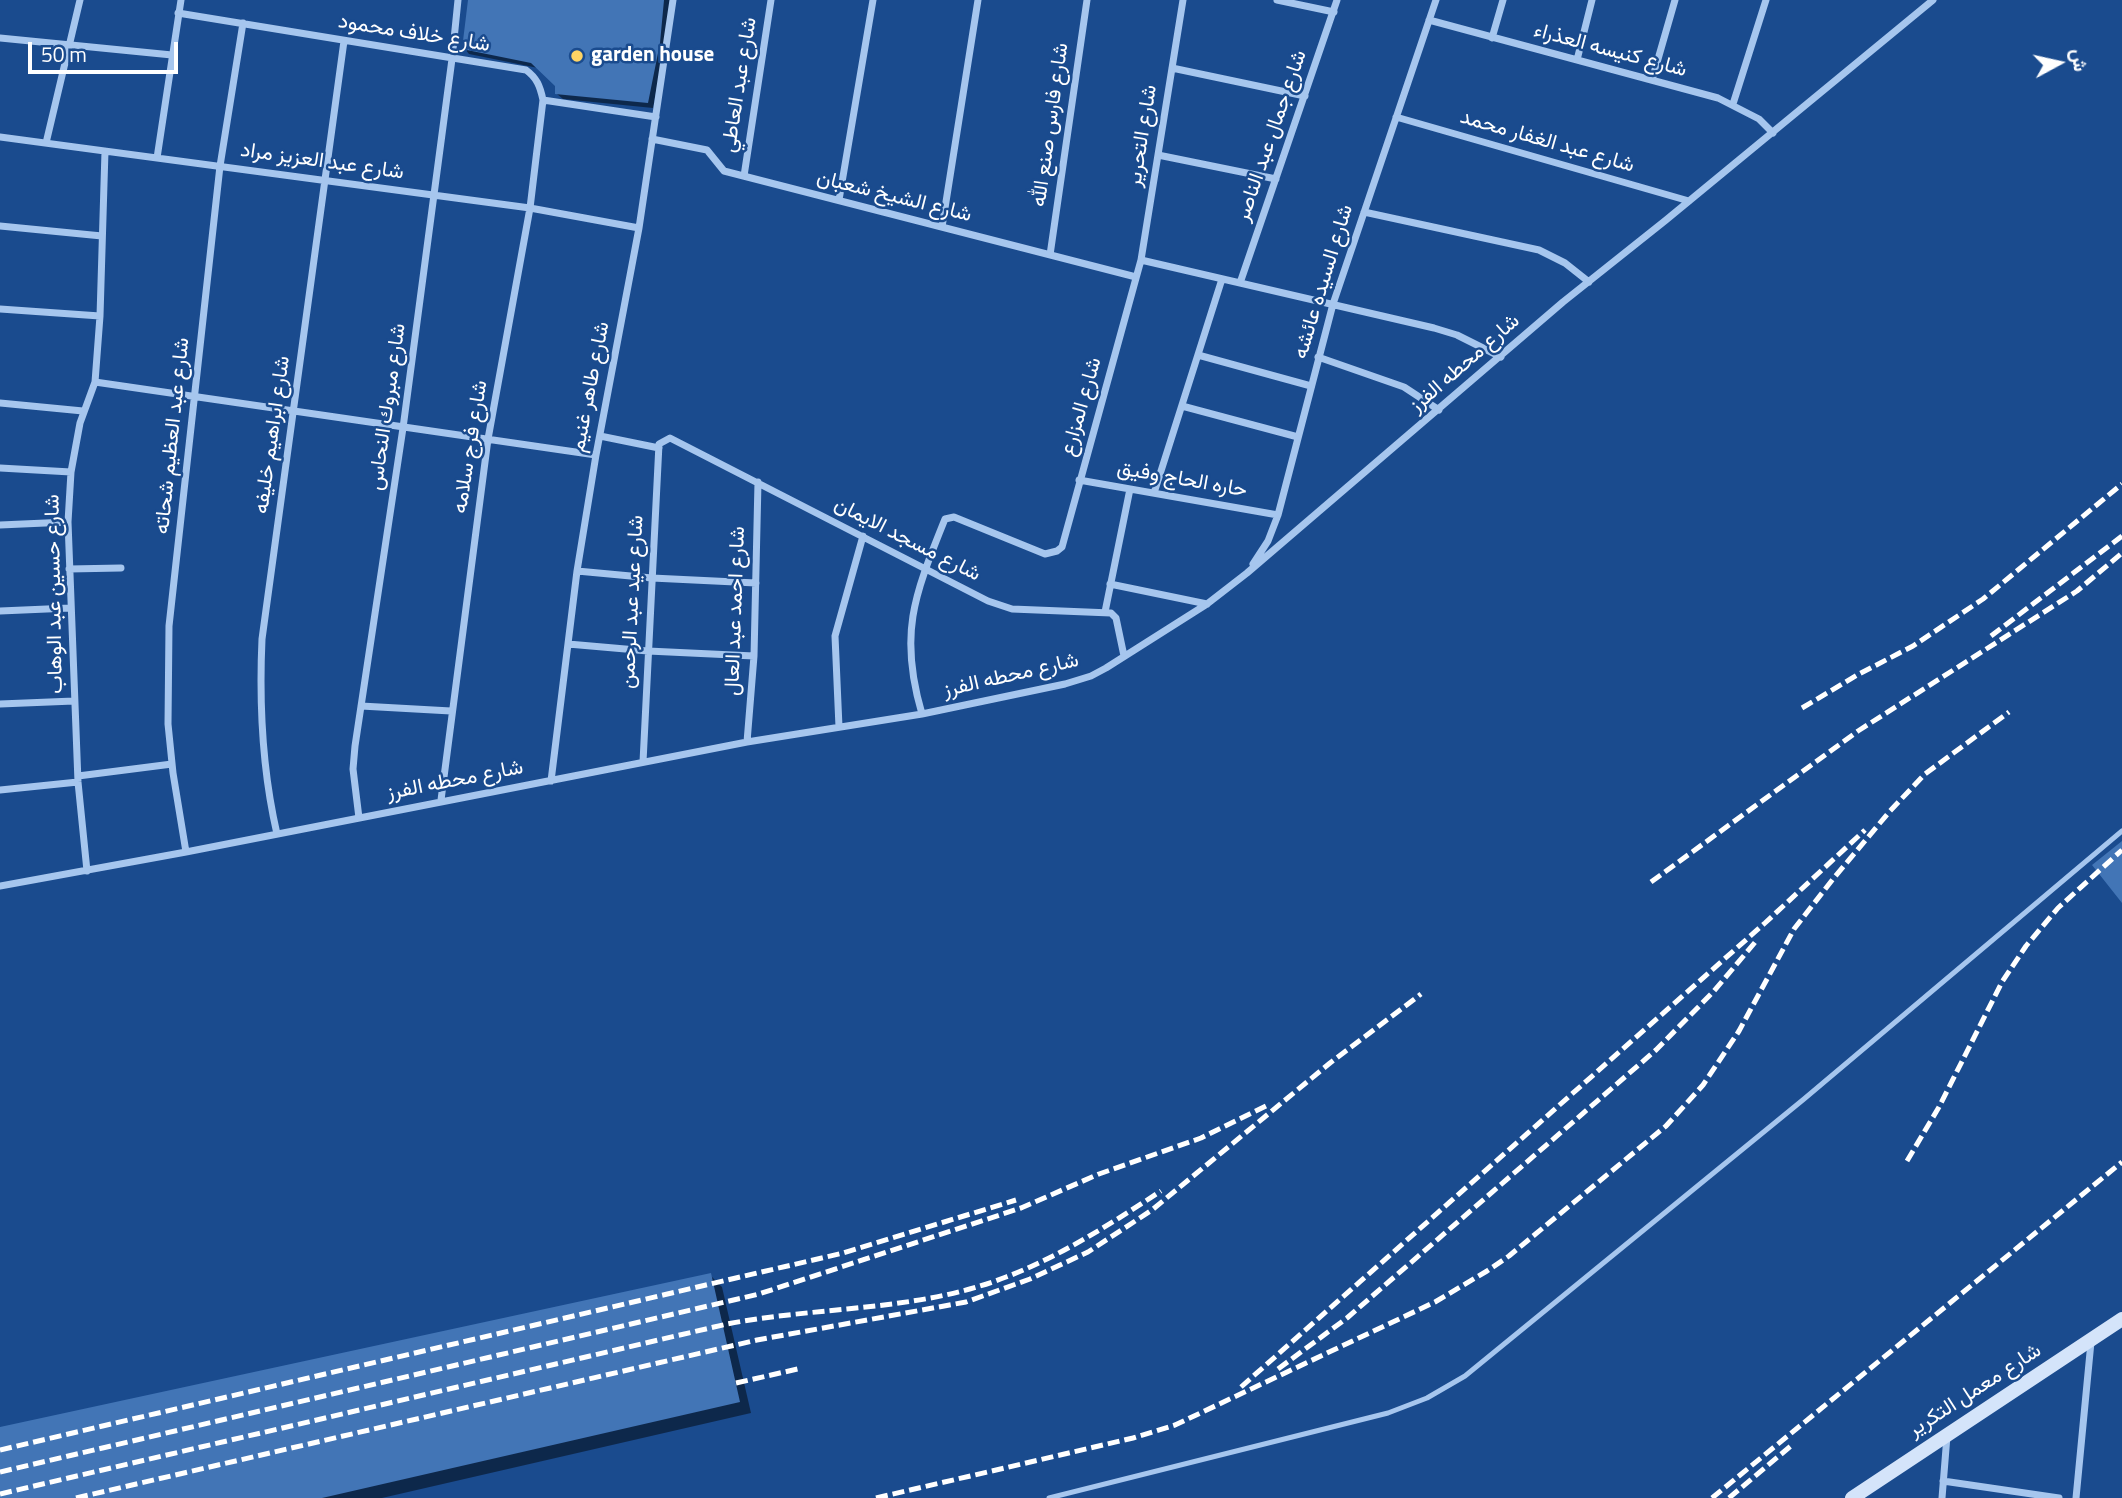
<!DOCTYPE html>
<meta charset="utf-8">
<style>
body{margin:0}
#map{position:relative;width:2122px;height:1498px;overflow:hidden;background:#1a4b8e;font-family:"Titillium Web",Vazirmatn,sans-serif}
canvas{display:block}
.north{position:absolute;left:2024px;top:28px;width:70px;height:70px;-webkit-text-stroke:5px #1a4b8e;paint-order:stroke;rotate:82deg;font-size:19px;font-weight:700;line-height:28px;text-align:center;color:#fff}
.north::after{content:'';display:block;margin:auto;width:24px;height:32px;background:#fff;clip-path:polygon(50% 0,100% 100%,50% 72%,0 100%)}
.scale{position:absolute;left:28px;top:42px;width:150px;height:32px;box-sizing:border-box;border:4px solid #fff;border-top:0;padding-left:9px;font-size:21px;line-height:24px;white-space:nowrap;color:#fff;-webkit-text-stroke:5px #1a4b8e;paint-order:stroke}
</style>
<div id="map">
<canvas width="2122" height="1498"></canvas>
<div class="north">ش</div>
<div class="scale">50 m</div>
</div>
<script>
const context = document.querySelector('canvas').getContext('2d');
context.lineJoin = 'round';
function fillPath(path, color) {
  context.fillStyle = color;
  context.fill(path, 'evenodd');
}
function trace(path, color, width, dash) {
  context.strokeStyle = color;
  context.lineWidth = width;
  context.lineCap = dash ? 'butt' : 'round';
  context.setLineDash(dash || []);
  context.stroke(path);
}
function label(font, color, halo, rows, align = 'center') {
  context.font = font + ' "Titillium Web",Vazirmatn,sans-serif';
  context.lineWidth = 5;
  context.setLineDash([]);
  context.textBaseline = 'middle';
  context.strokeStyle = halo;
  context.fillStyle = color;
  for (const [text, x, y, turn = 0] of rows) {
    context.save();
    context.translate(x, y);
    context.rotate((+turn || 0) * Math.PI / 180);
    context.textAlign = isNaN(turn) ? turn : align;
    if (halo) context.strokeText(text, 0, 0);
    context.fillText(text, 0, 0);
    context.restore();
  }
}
fillPath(new Path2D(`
 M470 0H670L664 49 653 108 563 99 557 94V86L538 68 469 54 464 48Z
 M710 1275 722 1287 751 1413 382 1498H0V1429Z`), '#0007');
fillPath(new Path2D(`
 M468 0H664L660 43 648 103 555 94V86L531 63 462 49Z
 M2122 841V903L2092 865Z
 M711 1273 740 1402 322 1498H0V1427Z`), '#4275b6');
trace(new Path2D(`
 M1049 1498 1388 1413 1427 1398 1465 1376 1804 1099 2122 831`), '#a6c6ee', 5);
trace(new Path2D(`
 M1277 0 1334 12
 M178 13 526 70C537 78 540 86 543 100L530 208 488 439 441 800
 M1429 20 1718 98 1759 119 1773 133
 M0 38 172 55
 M1492 38 1503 0
 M1577 60 1592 0
 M1172 68 1305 96
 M1652 80 1675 0
 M543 100 656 117
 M1733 104 1766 0
 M1396 117 1689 201
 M0 137 530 208 639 228
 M652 139 707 150 724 171 1136 277
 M46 143 80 0
 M1158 155 1276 179
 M157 158 181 0
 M744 176 771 0
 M839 200 873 0
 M1364 212 1539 250 1565 263 1589 282
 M0 226 102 236
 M942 227 978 0
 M1050 255 1087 0
 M1141 260 1434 328 1457 335 1501 357
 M1240 283 1337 0
 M0 309 100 316
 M1198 355 1311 386
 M1318 357 1404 387 1439 410
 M95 382 596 455
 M0 403 83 411
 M1182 406 1298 437
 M600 436 659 448
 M0 468 71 472
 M1079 480 1278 515
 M1154 493 1222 279
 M0 525 68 522
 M1253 564 1268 541 1278 515 1333 304 1436 0
 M69 569 121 568
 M577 571 652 578 756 583
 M1110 584 1207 604
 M0 611 70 608
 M1105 612 1130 489
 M568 644 648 651 754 656
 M0 704 74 701
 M361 706 451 711
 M922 714C898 633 915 594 945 519L954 517 1045 554 1057 551 1062 547 1141 260 1183 0
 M839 727 835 636 863 536
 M747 742 754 656 758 482
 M643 762 659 444 670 438 988 601 1012 609 1111 613 1116 618 1124 656
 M78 776 172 764
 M551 781 577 571 596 455 639 228 673 0
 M0 790 78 782
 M359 818 353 769 355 746 403 428 452 59 458 0
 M277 834C262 769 259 705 262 639L344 41
 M186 852 173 773 168 724 169 626 220 166 243 23
 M87 871 78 782 68 522 71 472 80 423 95 382 100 316 105 151
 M0 886 186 852 747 742 922 714 1065 684 1091 676 1106 668 1207 604 1247 573 1563 302 1666 220 1933 0
 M1943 1481 2059 1498
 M1942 1498 1947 1436
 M2076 1498 2091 1342`), '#a6c6ee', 7);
trace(new Path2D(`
 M1852 1498 2122 1319`), '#d4e4fa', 14);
trace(new Path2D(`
 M1991 636 2122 536
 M1802 708 1859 674 1913 646 1983 599 2122 484
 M1651 882 1858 731 2077 591 2122 553
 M1907 1161 1939 1107 2002 982 2026 946 2058 908 2122 850
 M1278 1369 1347 1318 1656 1050 1714 991 1757 940
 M736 1383 802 1368
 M1241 1387 1765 923 1865 830
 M0 1450 843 1253 1016 1200
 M0 1472 759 1294 1021 1208 1099 1174 1201 1138 1268 1105
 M0 1494 727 1324C819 1306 917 1312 1006 1277 1061 1256 1112 1223 1161 1191
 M76 1498 757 1340 966 1302 1030 1279 1088 1252 1152 1210 1330 1063 1421 994
 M876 1498 1133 1438 1175 1425 1435 1302 1487 1271 1509 1256 1666 1126 1703 1085 1739 1031 1794 929 1833 879 1890 811 1925 774 2009 712
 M1712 1498 2122 1162
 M1729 1498 1792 1445`), '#fff', 5, [12, 5]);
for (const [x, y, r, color] of [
 [577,56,7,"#ffd464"]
]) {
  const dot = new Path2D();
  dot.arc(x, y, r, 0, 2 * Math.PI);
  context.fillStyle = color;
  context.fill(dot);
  trace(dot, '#1a4b8e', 2.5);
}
label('21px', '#fff', '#1a4b8e', [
 ["شارع خلاف محمود",414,34,9],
 ["شارع كنيسه العذراء",1610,51,15],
 ["شارع عبد العاطي",740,85,-81],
 ["شارع فارس صنع الله",1051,125,-82],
 ["شارع التحرير",1143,136,-81],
 ["شارع جمال عبد الناصر",1272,136,-71],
 ["شارع عبد الغفار محمد",1547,142,16],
 ["شارع عبد العزيز مراد",322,162,8],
 ["شارع الشيخ شعبان",894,197,14],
 ["شارع السيده عائشه",1324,282,-73],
 ["شارع محطه الفرز",1465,364,-41],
 ["شارع طاهر غنيم",591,387,-79],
 ["شارع مبروك النحاس",388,407,-82],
 ["شارع المزارع",1082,407,-74],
 ["شارع ابراهيم خليفه",273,435,-82],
 ["شارع عبد العظيم شحاته",173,436,-84],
 ["شارع فرج سلامه",471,447,-81],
 ["حاره الحاج وفيق",1182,480,10],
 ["شارع مسجد الايمان",907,540,27],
 ["شارع حسين عبد الوهاب",55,594,-91],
 ["شارع عيد عبد الرحمن",633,602,-87],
 ["شارع احمد عبد العال",736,611,-88],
 ["شارع محطه الفرز",1011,676,-13],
 ["شارع محطه الفرز",455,781,-11],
 ["شارع معمل التكرير",1975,1391,-33]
]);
label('bold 21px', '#fff', '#1a4b8e', [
 ["garden house",591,56]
], 'left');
</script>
